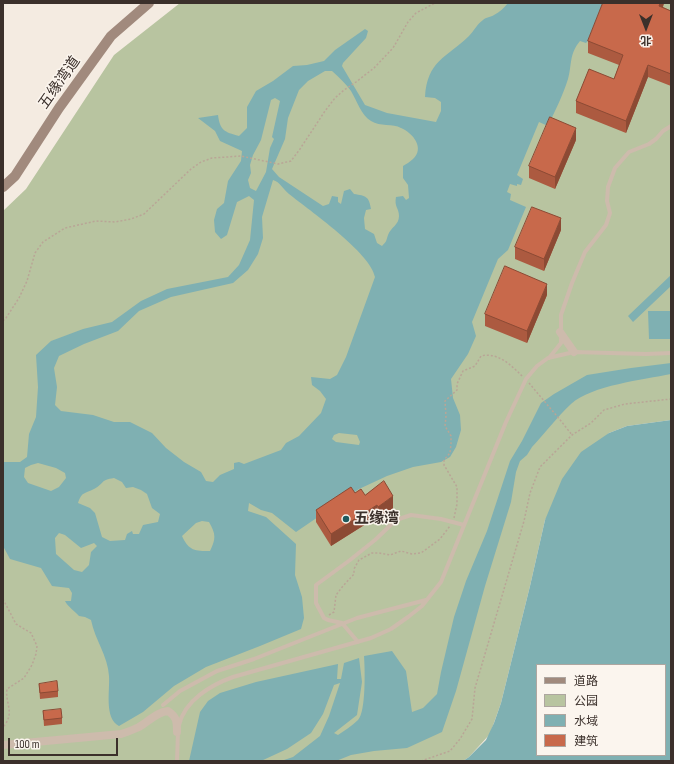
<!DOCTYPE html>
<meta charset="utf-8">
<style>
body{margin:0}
#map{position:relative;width:674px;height:764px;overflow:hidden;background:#f4ebe1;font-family:"Sofia Sans Condensed","Noto Sans SC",sans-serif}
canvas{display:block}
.frame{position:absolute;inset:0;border:4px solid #3b302b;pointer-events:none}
.legend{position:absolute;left:536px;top:664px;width:130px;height:92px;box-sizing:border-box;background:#fbf5ee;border:1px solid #aea6a0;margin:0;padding:5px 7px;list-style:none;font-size:12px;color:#3b302b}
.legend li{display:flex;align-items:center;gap:8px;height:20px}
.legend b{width:20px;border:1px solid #aea6a0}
.north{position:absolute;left:626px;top:8px;width:40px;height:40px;-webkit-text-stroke:3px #fbf5ee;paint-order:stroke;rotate:180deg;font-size:11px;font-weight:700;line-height:16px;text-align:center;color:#3b302b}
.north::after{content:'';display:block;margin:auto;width:14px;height:18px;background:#3b302b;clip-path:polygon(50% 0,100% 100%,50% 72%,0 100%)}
.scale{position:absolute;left:8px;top:738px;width:110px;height:18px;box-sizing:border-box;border:2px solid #3b302b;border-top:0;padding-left:5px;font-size:12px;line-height:14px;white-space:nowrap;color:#3b302b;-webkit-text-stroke:3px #fbf5ee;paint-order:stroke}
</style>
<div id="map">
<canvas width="674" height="764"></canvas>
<div class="frame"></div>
<ul class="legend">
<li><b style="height:5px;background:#a18a7d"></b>道路</li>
<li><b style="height:11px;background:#b8c4a0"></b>公园</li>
<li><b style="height:11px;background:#7fb0b2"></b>水域</li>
<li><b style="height:11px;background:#c8694b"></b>建筑</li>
</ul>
<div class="north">北</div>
<div class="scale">100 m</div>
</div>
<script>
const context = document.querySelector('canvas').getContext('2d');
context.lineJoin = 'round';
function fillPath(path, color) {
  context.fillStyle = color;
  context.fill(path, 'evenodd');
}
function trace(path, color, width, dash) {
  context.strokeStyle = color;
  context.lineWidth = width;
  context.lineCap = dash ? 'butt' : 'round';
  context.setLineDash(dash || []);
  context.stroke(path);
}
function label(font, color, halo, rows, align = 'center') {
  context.font = font + ' "Sofia Sans Condensed","Noto Sans SC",sans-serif';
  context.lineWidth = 3;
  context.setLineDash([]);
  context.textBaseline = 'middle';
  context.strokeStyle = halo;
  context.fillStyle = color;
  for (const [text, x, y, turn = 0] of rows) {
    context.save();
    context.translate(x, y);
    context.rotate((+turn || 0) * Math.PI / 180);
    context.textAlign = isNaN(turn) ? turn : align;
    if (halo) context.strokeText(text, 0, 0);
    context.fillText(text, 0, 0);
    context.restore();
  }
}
fillPath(new Path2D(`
 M180 3H671V420L627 426 609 433 545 520 530 586 501 703 490 734 469 757 463 761H3V211L26 189 114 55Z`), '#b8c4a0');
fillPath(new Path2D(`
 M508 3H605L594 34 586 43 580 41C569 54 572 65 568 79 563 95 555 111 548 126L539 122 517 175 523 179 521 185 517 184V186L510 184 507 192 511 194 510 200 526 207 508 250 498 259 472 322 476 336 468 354 451 379 453 398 460 415 461 430 456 447 450 457 441 462 413 467 387 476 359 489 296 532 272 513 261 510 249 503 248 511 266 517 296 544 295 575 302 597 304 618 301 629 260 646 206 667 174 686 143 712 119 726C104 718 110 691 109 676 108 656 95 640 91 620L85 617 79 616C75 611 68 607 65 601H71L72 593 69 588 52 586 41 568 10 559 3 546V462H20L27 457 29 434 36 417 38 387 36 355 51 341 83 329 112 322 141 301 167 289 228 277 239 265 250 240 254 200 249 196 237 202 227 235 221 239 215 232 214 220 217 209 224 203 228 181 241 161 242 151 220 141 215 131 198 118 218 115C220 130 224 132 239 136L247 128V107L256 91 273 81 293 66 307 65 324 61 335 50 365 29 368 31 366 38 343 63 342 66 365 105 387 113 436 122 441 111V102L435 98 425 97C427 61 446 58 469 36 474 31 477 24 483 20 486 17 491 17 494 15 500 12 504 8 508 3ZM325 71H332C339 77 346 84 351 91 357 101 361 115 371 121 380 127 393 123 401 128 413 133 425 148 413 159 410 162 406 164 403 166V178L408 185 409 198 406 200 403 196 396 197C394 207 399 208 399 216 399 225 391 227 388 235 386 241 387 241 382 246L377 243 374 234 365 229 364 218 366 210 371 209C369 196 366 196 354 194L350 189 344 191 341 204 338 202V197L332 196 329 204 323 206 279 177 272 169 285 139 288 118 299 90 308 81ZM275 98 280 101 272 137 274 139 270 148 266 172 256 191 250 188 248 180 251 173 250 165 253 155 261 140 271 100ZM273 180C280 182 283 189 289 194 309 210 371 253 375 277L346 357 337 375 330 379 311 377 312 385 320 391 326 399 321 413 299 436 286 443 281 450 244 464 239 462 234 463V469L220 475 213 482 206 481 201 472 184 462 166 448 152 433 130 422H114L93 415 61 411 55 405 57 387 54 368 59 356 84 344 118 331 139 311 171 297 233 283 248 270 258 254 263 238 262 217ZM339 433 357 435 360 442 359 445 336 442 332 439 334 435ZM38 463 56 468 65 473 66 478 59 487 51 491 28 483 24 477 25 468 31 465ZM114 478 122 482 126 488 133 487 141 490 147 494 152 508 160 514 158 522 143 525 139 534H133L132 531 127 534 125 540 110 541 102 537 95 513 90 508 78 503C82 491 85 494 94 489 105 483 100 480 114 478ZM202 521 209 522C216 534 216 539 210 551 195 551 189 551 182 536L196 523ZM59 533 65 535 81 548 94 543 97 546 91 552 89 565 82 572 74 570 56 554 55 538Z
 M671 275V286L633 322 628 316Z
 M671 311V339H649L648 311Z
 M671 363V374C643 380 592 385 571 404 557 417 545 433 532 447L527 455 520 461 516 472 511 502 485 586 456 691 442 732 407 748 374 751 351 755 336 761H281L293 757 320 736 329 716 340 683 334 685 323 714 311 733 287 749 261 761H189L200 712 208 701 220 693 256 682 338 664 337 679H341L344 663 359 658 362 682 357 715 334 733 338 735C344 731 352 726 358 720 366 712 365 669 364 656L392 651 406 671 412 712 423 708 437 694 441 672 454 617 466 581 487 531 510 461 522 441 541 403 554 394 587 375 631 368Z
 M671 420V761H463L469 757 486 740 494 723 501 703 530 586 545 520 562 479 581 452 609 433 627 426ZM537 665H665V755H537Z`), '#7fb0b2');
trace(new Path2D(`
 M3 321 6 318 19 298 27 281 35 253 43 242 65 228 96 221 115 222 131 219 144 214 191 169 201 162 212 158 241 156 278 164 291 161 300 149 325 111 335 98 344 90 356 82 374 68 393 48 408 22 416 13 435 3
 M529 383 561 421 572 435
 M454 518 457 504V487L444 465V460L450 453 451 444V436L445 426 446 416 445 401 457 390V384L463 371 475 366 481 356C498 352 511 365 522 376
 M3 599 16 624 31 633 37 646 36 654 32 665 24 678 7 689C5 699 12 710 8 719 7 722 5 725 3 727
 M329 615 334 612 336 595 343 586 354 574V569L359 560 372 553H379L390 555 401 551 412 554 421 553 440 539 450 526
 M421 761 450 751 460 739 472 719 475 688 524 521 530 493 540 467 572 435 591 423 604 410 625 404 671 399`), '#b9a596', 1.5, [2, 2]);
trace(new Path2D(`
 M549 358 561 343V315L572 283 585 252 606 225 610 213 607 201 608 187 615 168 629 152 649 144 656 139 663 131 671 126
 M358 642 342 623 328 620 324 618 316 603V585L350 560 375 540 396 520 411 515 441 519 464 525
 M163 705 180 691 217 671 254 659 357 618 426 600
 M179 725C185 700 211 685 233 677L371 638 391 629 408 617 422 606 441 582 506 422 526 379 537 366 548 358 574 352 646 354 671 353
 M177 761 178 731`), '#cdbbac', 4);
trace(new Path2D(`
 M560 332 574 352
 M3 745 121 734C127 732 133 730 139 727 149 721 157 712 168 711 177 717 177 722 177 732`), '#cdbbac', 8);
trace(new Path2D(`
 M3 187 15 176 59 108 111 36 149 3`), '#a18a7d', 10);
fillPath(new Path2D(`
 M603 3H664L663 7 671 11V86L648 77 626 133 576 113V101L614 79 619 65 588 53V41Z
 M576 140 555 189 529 178V166Z
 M561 230 544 271 515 259V247Z
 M547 295 527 343 485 326V314Z
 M365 495 393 508 378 519 377 517 331 546 316 522V510Z
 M39 684 58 691V697L40 699Z
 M43 711 62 718V724L44 726Z`), '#ac5a40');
fillPath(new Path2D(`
 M660 3H664L659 18V6Z
 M648 65V77L626 133V121Z
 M576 128V140L555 189V177Z
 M561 218V230L544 271V259Z
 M547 284V295L527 343V331Z
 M393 496V508L378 519V507Z
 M377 505V517L331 546V534Z`), '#8c4a34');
const building = new Path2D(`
 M603 3H660L659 6 671 11V74L648 65 626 121 576 101 589 69 614 79 623 55 588 41Z
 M550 117 576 128 555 177 529 166Z
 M532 207 561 218 544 259 515 247Z
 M505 266 547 284 527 331 485 314Z
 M384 481 393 496 378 507 377 505 331 534 316 510 351 487 355 493 361 489 365 495Z
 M57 681 58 691 40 693 39 684Z
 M61 709 62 718 44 720 43 711Z`);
fillPath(building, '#c8694b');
trace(building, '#8c4a34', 1);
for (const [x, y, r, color] of [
 [346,519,4,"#1f5a5e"]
]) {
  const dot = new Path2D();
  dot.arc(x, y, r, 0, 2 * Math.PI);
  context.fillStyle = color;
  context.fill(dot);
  trace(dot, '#fbf5ee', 1.5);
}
label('15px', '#3b302b', '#fbf5ee', [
 ["五缘湾道",60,83,-55]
]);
label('bold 15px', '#3b302b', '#fbf5ee', [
 ["五缘湾",354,519]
], 'left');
</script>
